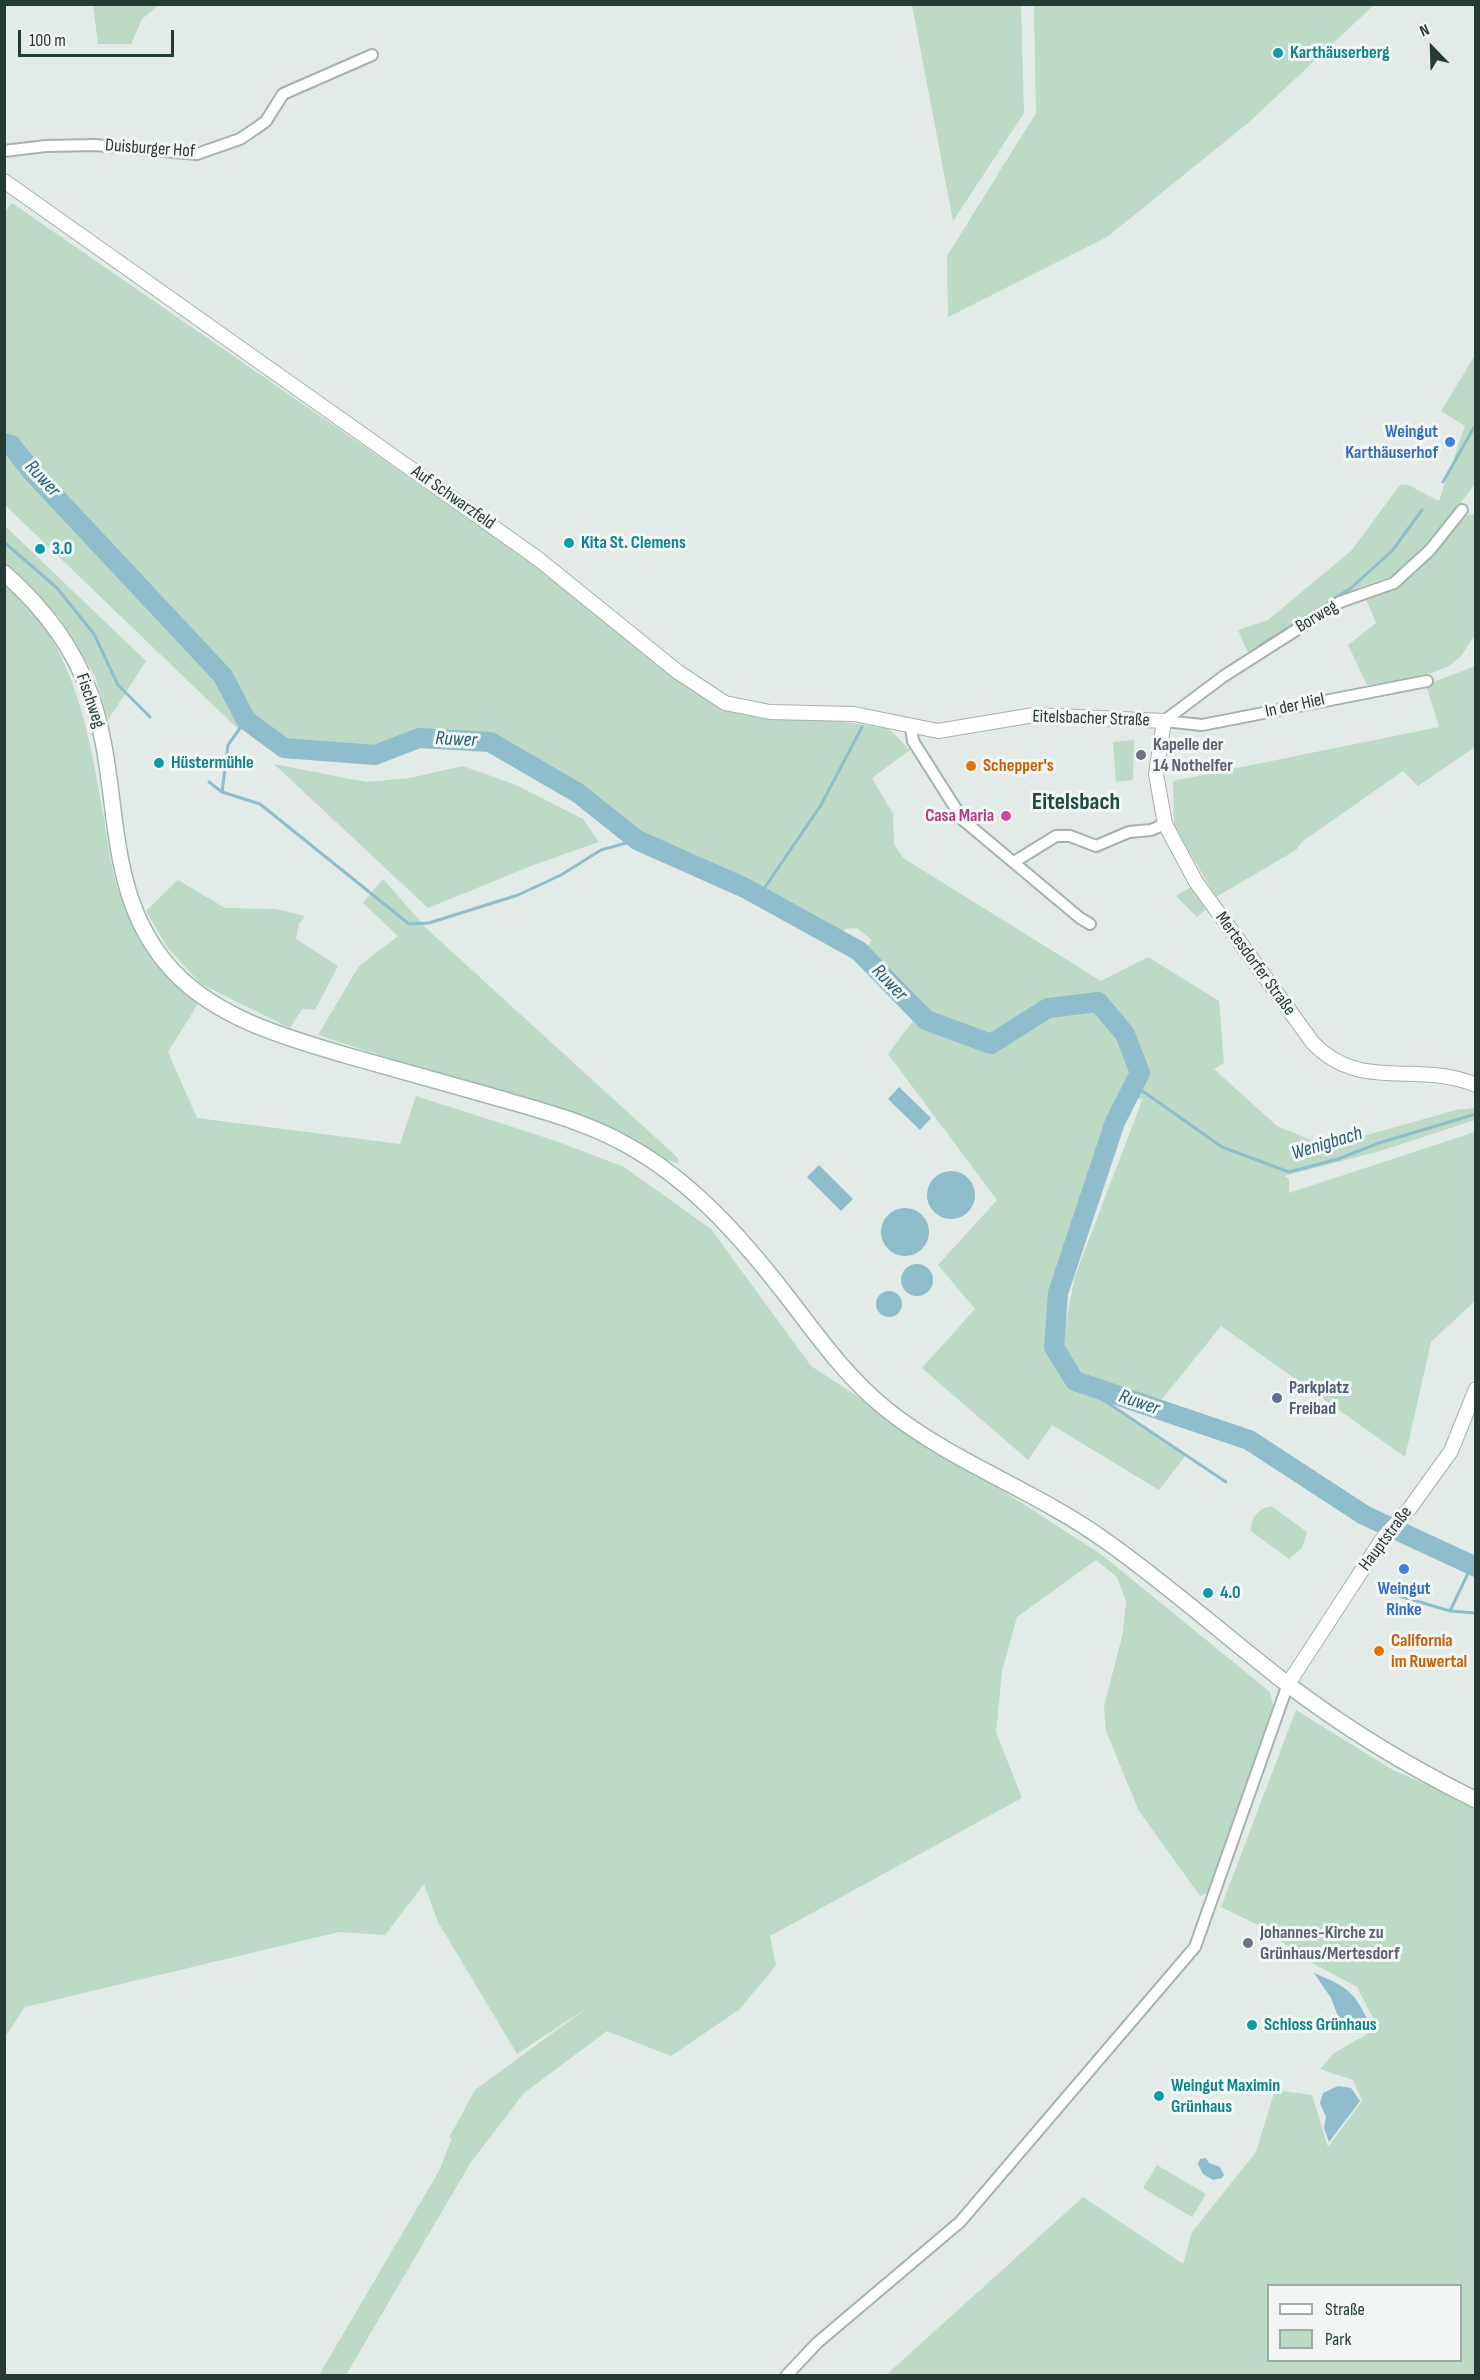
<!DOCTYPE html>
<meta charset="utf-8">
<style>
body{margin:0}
#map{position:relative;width:1480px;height:2380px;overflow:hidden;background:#e2ebe7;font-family:"Sofia Sans Condensed",sans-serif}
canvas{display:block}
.frame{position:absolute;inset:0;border:6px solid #233a35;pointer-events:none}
.legend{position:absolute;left:1267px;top:2284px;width:195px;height:78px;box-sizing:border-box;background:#f2f7f5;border:2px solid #9faba8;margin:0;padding:8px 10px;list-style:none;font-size:18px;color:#233a35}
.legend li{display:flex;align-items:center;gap:12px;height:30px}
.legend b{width:30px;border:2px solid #9faba8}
.north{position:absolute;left:1402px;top:18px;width:60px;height:60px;-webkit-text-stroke:4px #f2f7f5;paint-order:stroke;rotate:337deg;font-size:16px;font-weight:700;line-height:24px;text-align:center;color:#233a35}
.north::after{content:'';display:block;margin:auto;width:21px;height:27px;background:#233a35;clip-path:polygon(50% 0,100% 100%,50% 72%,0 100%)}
.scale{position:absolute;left:18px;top:30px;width:156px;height:27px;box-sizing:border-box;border:3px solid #233a35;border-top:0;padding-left:8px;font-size:18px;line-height:21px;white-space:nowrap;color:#233a35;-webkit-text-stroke:4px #f2f7f5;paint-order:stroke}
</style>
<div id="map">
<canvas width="1480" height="2380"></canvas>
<div class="frame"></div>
<ul class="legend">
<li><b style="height:8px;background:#fff"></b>Straße</li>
<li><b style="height:16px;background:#bcdac6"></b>Park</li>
</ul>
<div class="north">N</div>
<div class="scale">100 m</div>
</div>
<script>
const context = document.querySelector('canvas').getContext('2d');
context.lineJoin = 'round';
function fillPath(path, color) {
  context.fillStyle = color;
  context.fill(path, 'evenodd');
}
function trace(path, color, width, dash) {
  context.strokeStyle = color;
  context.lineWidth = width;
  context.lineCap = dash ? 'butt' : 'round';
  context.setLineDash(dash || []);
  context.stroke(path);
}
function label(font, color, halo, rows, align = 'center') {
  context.font = font + ' "Sofia Sans Condensed",sans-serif';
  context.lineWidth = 6;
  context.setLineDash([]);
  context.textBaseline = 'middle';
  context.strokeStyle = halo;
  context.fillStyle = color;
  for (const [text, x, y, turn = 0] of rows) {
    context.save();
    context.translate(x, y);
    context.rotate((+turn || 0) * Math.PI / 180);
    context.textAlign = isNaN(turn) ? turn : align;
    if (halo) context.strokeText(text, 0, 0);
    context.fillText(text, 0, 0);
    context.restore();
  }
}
fillPath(new Path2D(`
 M93 5V4L159 5 142 19 131 44H98Z
 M912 5H1021L1024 113 953 221Z
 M1034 5V4L1374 5 1248 123 1107 237 948 317 947 256 1036 113Z
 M12 203 527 559 698 694 721 709 764 718 829 720 888 728 910 750 872 778 893 814 894 844 903 858 1101 981 1148 957 1219 1001 1224 1063 1214 1069 1277 1126 1308 1139 1335 1144 1456 1110 1475 1108V1120L1380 1151 1284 1176 1289 1179V1193L1475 1132V1301L1431 1342 1405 1457 1221 1326 1158 1404 1086 1378 1062 1342 1075 1276 1143 1098 1125 1102 1115 1122 1058 1293 1054 1347 1075 1381 1186 1455 1159 1490 1052 1425 1028 1460 922 1368 975 1309 938 1265 997 1200 888 1054 919 1013 862 954 872 940 857 928 845 929 841 941 759 896 637 840 578 793 490 742 419 738 375 755 284 748 246 720 239 730 5 505 4 213Z
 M1475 355V484L1432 541 1397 574 1357 588 1341 596 1249 655 1238 630 1268 620 1351 551 1400 485 1406 484 1439 501 1465 426 1441 411Z
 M1475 514V635L1461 656 1449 666 1424 676 1367 685 1348 645 1376 623 1366 599 1393 589 1417 572 1467 515Z
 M4 525 146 661 108 720 95 676 59 617 5 565Z
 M5 583C75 642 89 733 104 818 107 841 112 878 122 898 142 936 173 967 202 997L168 1052 197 1118 400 1144 416 1096 553 1140 624 1167 711 1229 811 1366 1102 1555 1270 1692 1273 1705 1271 1712 1211 1887 1207 1893 1200 1896 1139 1811 1106 1731 1104 1706 1123 1633 1126 1601 1117 1577 1096 1560 1017 1617 1002 1671 996 1732 1022 1798 770 1936 776 1965 740 2009 671 2056 607 2031 524 2093 471 2162 346 2375H319L439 2171 452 2138H449L475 2090 591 2005 517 2054 438 1922 424 1884 385 1935 339 1932 25 2007 5 2037Z
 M1475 666V747L1418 786 1403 771 1303 841 1296 850 1216 897 1174 826 1173 781 1439 727 1426 685Z
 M1134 740 1133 780 1116 782 1113 742Z
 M274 764 366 782 410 778 463 766 516 785 583 819 599 842 536 864 428 908Z
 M383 879 428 930 678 1158V1163L663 1159 622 1135 318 1035 359 966 398 936 363 903Z
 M178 880 225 908 276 909 305 916 299 924 296 939 338 966 315 1010 302 1009 290 1028 201 984 167 947 146 911Z
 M1191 887 1206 909 1197 917 1176 896Z
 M1271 1506 1307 1532 1302 1548 1289 1559 1251 1531C1250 1518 1258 1509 1271 1506Z
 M1296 1710 1393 1770 1475 1806V2375L885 2376 1083 2197 1183 2264 1192 2232 1256 2152 1275 2090 1312 2095 1328 2147 1362 2101 1353 2080 1320 2069 1334 2053 1378 2028 1357 1987 1312 1963 1256 1924 1221 1907ZM1268 2286H1460V2360H1268Z
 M1157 2165 1206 2194 1192 2217 1143 2188Z`), '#bcdac6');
fillPath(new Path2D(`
 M899 1087 931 1118 920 1130 888 1099Z
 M819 1165 853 1199 841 1211 807 1177Z
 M927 1195a24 24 0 1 1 48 0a24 24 0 1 1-48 0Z
 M881 1232a24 24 0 1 1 48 0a24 24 0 1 1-48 0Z
 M901 1280a16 16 0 1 1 32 0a16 16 0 1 1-32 0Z
 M876 1304a13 13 0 1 1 26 0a13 13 0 1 1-26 0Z
 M1314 1973C1350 1988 1353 1991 1371 2026L1366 2032H1344L1331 1998Z
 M1338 2086 1351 2088 1360 2101 1329 2142 1324 2128 1326 2117 1320 2103 1323 2093Z
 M1206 2158 1209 2163 1220 2167 1224 2175 1222 2178 1213 2180 1203 2174 1198 2164 1200 2159Z`), '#8fbdcb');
trace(new Path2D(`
 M1443 482 1476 424
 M4 542 57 588 94 634 118 685 150 717
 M1258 647 1351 588 1392 551 1422 510
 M209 782 222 792 260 804 409 924 429 923 518 895 561 875 601 850 637 840
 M222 792 228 745 246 720
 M759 896 821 805 862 727
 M1134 1085 1222 1147 1289 1172 1338 1159 1379 1143 1476 1114
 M1075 1381 1226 1482
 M1386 1592 1450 1611 1476 1613
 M1450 1611 1472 1565`), '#8fbdcb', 3);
trace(new Path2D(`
 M4 443 11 445 33 473 223 676 246 720 284 748 375 755 419 738 490 742 578 793 637 840 745 888 859 951 926 1020 991 1044 1048 1008 1098 1002 1125 1034 1140 1073 1115 1122 1058 1293 1054 1347 1075 1381 1249 1440 1364 1515 1476 1567`), '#8fbdcb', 20);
const minor = new Path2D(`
 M4 151 46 146 95 145 197 154 240 139 255 129 266 121 283 94 372 55
 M1164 721 1224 676 1340 602 1394 583 1430 550 1462 510
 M1164 721 1202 725 1427 681
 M911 727 913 741 963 820 1080 918 1090 924
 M1014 862 1056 836H1070L1096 846 1129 832 1151 830 1165 824
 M786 2376 817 2343 960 2222 1195 1947 1288 1684`);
const tertiary = new Path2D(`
 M4 181 537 558 678 672 725 703 770 712 854 714 938 731 1034 715 1164 721 1156 774 1165 824 1196 882 1313 1043C1361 1093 1418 1060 1476 1085
 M1288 1684 1383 1538 1410 1508 1451 1451 1476 1389`);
const secondary = new Path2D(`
 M4 573C42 606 74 648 91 696 124 790 100 894 174 972 219 1019 285 1037 345 1055 394 1069 443 1083 491 1096 536 1109 584 1121 625 1144 690 1179 741 1237 786 1295 817 1335 846 1377 886 1409 952 1462 1034 1490 1103 1539 1166 1583 1225 1636 1286 1683 1345 1728 1409 1767 1476 1800`);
trace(minor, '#a5b2ae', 14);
trace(tertiary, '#a5b2ae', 16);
trace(secondary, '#a1b5af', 18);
trace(minor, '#fff', 10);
trace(tertiary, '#fff', 14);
trace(secondary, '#fff', 15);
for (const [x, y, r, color] of [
 [1278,53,6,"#0f9aa8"],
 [1450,442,6,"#3f7fe0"],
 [569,543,6,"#0f9aa8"],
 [40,549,6,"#0f9aa8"],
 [1141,755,6,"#6b7280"],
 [159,763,6,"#0f9aa8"],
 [971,766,6,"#e8710a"],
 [1006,816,6,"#d1479c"],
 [1277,1398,6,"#5c6f8a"],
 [1404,1569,6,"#3f7fe0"],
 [1208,1593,6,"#0f9aa8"],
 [1379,1651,6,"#e8710a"],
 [1248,1943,6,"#6b7280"],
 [1252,2025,6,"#0f9aa8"],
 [1159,2096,6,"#0f9aa8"]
]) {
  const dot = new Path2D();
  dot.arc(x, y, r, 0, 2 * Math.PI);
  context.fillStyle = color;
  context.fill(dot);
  trace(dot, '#f2f7f5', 2);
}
label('bold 18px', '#0d838f', '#f2f7f5', [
 ["Karthäuserberg",1290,53],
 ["Kita St. Clemens",581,543],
 ["3.0",52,549],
 ["Hüstermühle",171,763],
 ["4.0",1220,1593],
 ["Schloss Grünhaus",1264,2025],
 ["Weingut Maximin",1171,2086],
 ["Grünhaus",1171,2107]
], 'left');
label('18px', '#233a35', '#f2f7f5', [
 ["Duisburger Hof",150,149,4],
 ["Auf Schwarzfeld",453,498,35],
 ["Borweg",1317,617,-31],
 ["Fischweg",90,701,71],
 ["In der Hiel",1295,706,-12],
 ["Eitelsbacher Straße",1091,719,2],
 ["Mertesdorfer Straße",1255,964,54],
 ["Hauptstraße",1386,1539,-53]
]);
label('bold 18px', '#366cbe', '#f2f7f5', [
 ["Weingut",1438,432],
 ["Karthäuserhof",1438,453],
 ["Weingut",1404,1589,"center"],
 ["Rinke",1404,1610,"center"]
], 'right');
label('bold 18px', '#5b616d', '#f2f7f5', [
 ["Kapelle der",1153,745],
 ["14 Nothelfer",1153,766],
 ["Johannes-Kirche zu",1260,1933],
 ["Grünhaus/Mertesdorf",1260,1954]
], 'left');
label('bold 18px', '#c56008', '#f2f7f5', [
 ["Schepper's",983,766],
 ["California",1391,1641],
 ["im Ruwertal",1391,1662]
], 'left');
label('bold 18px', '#b23c85', '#f2f7f5', [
 ["Casa Maria",994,816]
], 'right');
label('bold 18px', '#4e5e75', '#f2f7f5', [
 ["Parkplatz",1289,1388],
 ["Freibad",1289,1409]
], 'left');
label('italic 20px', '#235e70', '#f2f7f5', [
 ["Ruwer",42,479,47],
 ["Ruwer",456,740,3],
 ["Ruwer",889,983,46],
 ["Wenigbach",1327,1144,-17],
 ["Ruwer",1139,1403,19]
]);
label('bold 24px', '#214a43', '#f2f7f5', [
 ["Eitelsbach",1076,803]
]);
</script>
